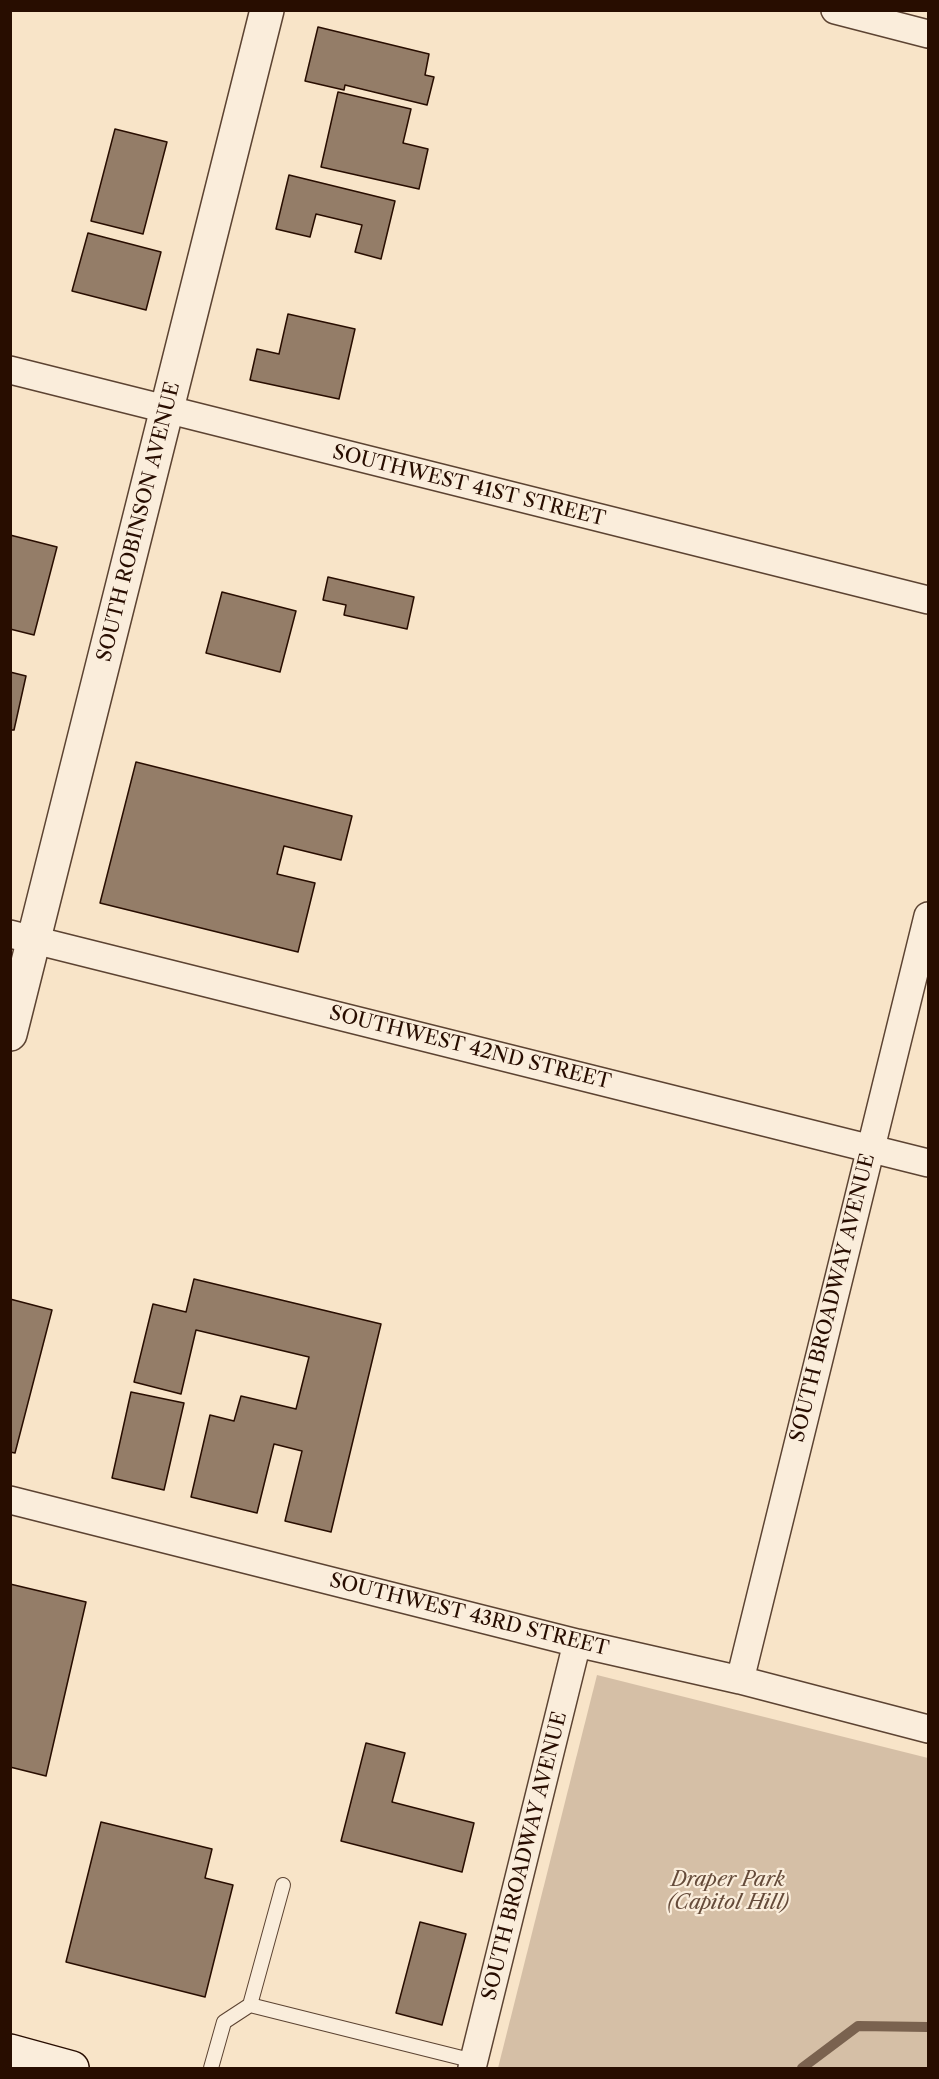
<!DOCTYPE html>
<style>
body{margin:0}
#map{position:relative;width:939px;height:2079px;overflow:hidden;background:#f8e4c8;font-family:"Libre Caslon Text",serif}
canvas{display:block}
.frame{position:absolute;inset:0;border:12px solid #280d00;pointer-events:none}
</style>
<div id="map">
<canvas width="939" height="2079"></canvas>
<div class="frame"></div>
</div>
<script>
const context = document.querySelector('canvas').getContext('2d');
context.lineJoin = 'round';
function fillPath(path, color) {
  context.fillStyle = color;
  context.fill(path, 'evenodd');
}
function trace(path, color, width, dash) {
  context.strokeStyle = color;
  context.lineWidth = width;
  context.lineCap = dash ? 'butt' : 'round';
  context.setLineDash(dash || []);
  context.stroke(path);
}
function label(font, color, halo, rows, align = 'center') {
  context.font = font + ' "Libre Caslon Text",serif';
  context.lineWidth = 4.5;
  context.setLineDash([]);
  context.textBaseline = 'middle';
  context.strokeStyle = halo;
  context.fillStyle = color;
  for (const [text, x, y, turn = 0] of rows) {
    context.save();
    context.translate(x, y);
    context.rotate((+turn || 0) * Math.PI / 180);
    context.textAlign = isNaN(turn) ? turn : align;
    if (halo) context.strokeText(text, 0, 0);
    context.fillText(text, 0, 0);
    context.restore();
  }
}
fillPath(new Path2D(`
 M597 1675 928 1758V2068H498Z`), '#d5bfa6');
trace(new Path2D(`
 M802 2068 858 2026 928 2027`), '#7a624f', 10);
const building = new Path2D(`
 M318 27 429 54 425 75 434 77 427 105 345 85 344 90 305 81Z
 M338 92 411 109 403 143 428 149 419 189 321 167Z
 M115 129 167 142 143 234 91 221Z
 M289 175 395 201 381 259 355 252 362 225 316 214 310 237 276 229Z
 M88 233 161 252 146 310 72 291Z
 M288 314 355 329 339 399 250 380 257 349 279 354Z
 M10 535 57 547 34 635 10 629Z
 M328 577 414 597 407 629 344 615 346 605 323 600Z
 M222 592 296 611 280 672 206 653Z
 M10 672 26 676 14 730H10Z
 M136 762 352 816 341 860 284 846 277 874 315 883 298 952 100 903Z
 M194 1279 381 1324 331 1532 285 1521 302 1451 274 1444 257 1513 191 1497 210 1415 234 1421 241 1396 296 1409 309 1357 196 1330 181 1394 134 1382 153 1304 186 1312Z
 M10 1299 52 1310 15 1453 10 1452Z
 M131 1392 184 1403 164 1490 112 1478Z
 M10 1584 86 1602 46 1776 10 1767Z
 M366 1743 405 1753 392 1802 474 1823 462 1872 341 1841Z
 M101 1822 212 1849 205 1878 233 1885 205 1997 66 1962Z
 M420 1922 466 1934 442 2025 396 2013Z`);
fillPath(building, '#947d68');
trace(building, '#280d00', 1.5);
const service = new Path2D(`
 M250 2005 283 1885
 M211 2068 224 2022 250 2005 474 2061`);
const minor = new Path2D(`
 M835 10 928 34
 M10 370 928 600
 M10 934 928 1163
 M10 1500 577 1643 740 1680 928 1729
 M740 1680 928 916
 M472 2068 577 1643`);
const tertiary = new Path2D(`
 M10 1034 267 10`);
const secondary = new Path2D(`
 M10 2051 72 2068`);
trace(service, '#5c4332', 16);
trace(minor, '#5c4332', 30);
trace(tertiary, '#5c4332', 36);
trace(secondary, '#280d00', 36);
trace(service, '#faeddb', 14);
trace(minor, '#faeddb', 27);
trace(tertiary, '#faeddb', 33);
trace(secondary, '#faeddb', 33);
label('20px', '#280d00', '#faeddb', [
 ["SOUTHWEST 41ST STREET",469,486,14],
 ["SOUTH ROBINSON AVENUE",139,522,-76],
 ["SOUTHWEST 42ND STREET",470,1048,14],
 ["SOUTH BROADWAY AVENUE",833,1298,-76],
 ["SOUTHWEST 43RD STREET",469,1615,14],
 ["SOUTH BROADWAY AVENUE",525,1856,-76]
]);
label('italic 20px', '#654b3a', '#faeddb', [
 ["Draper Park",728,1880],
 ["(Capitol Hill)",728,1903]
]);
</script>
